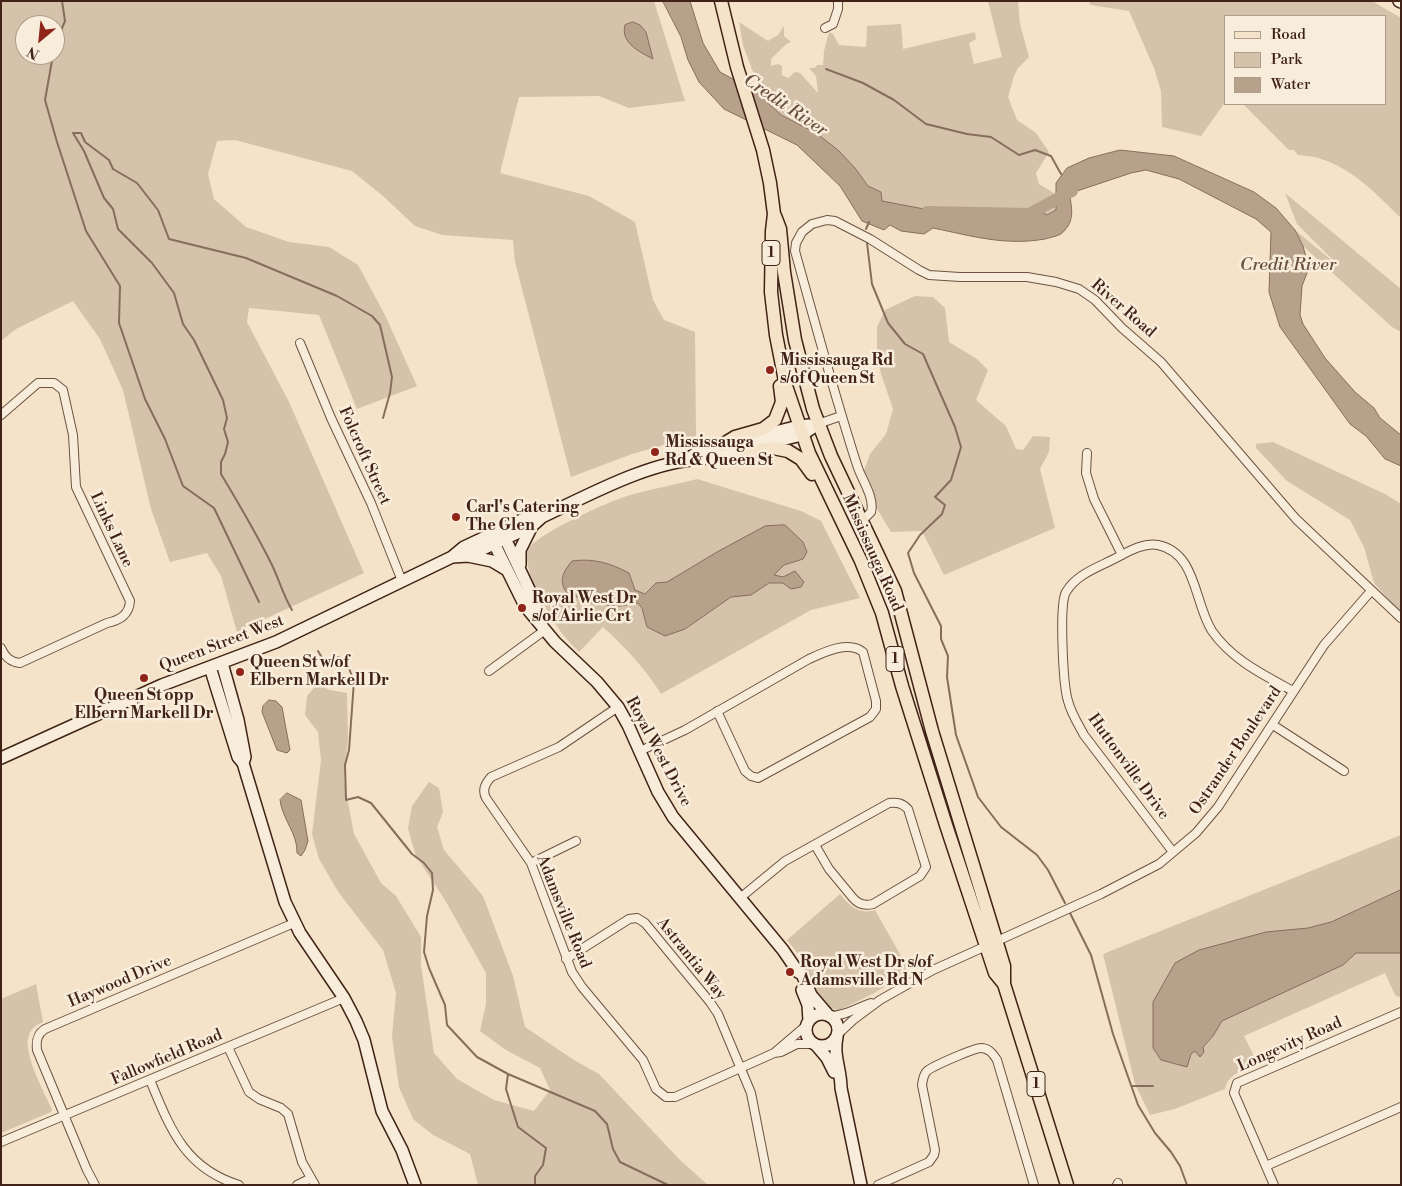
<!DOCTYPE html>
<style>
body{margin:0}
#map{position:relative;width:1402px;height:1186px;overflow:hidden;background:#f4e3c8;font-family:"Libre Bodoni",serif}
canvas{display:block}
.frame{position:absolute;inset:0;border:2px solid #402216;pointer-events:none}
.legend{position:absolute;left:1224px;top:15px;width:162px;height:90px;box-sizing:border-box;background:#f8eddb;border:1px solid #ae9c8c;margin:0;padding:6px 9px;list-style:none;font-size:15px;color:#402216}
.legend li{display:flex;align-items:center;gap:10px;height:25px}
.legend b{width:25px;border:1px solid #ae9c8c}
.north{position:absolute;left:15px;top:15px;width:50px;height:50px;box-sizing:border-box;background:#f8eddb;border:1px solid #ae9c8c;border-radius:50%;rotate:208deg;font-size:14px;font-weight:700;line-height:20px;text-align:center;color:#402216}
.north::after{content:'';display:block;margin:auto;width:18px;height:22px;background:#8f2418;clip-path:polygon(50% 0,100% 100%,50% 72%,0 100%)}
</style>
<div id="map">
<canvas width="1402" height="1186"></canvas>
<div class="frame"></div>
<ul class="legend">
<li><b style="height:6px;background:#f4e3c8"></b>Road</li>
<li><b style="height:14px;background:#d5c2aa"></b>Park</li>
<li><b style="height:14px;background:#b7a18b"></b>Water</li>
</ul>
<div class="north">N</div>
</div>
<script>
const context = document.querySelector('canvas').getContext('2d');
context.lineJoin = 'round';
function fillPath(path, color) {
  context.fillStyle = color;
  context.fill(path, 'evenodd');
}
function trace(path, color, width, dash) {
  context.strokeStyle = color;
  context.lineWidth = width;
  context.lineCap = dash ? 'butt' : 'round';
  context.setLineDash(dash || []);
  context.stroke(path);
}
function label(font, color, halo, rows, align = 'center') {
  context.font = font + ' "Libre Bodoni",serif';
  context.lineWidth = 5;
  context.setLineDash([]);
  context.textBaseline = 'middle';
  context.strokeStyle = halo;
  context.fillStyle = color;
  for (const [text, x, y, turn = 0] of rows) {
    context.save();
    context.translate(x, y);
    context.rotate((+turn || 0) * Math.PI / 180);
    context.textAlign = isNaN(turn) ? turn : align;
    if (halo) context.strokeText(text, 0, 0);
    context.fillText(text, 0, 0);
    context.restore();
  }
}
fillPath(new Path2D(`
 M1 1H654L685 101 629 108 599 96 519 97 500 173 589 196 635 222 653 300 664 320 695 332 696 436 632 454 571 477 515 262 513 240 442 235 415 226 383 196 352 171 235 140 217 141 208 174 214 199 246 227 289 242 329 247 358 265 385 315 417 386 357 409 319 315 249 308 247 322 289 402 364 573 237 632 221 576 207 553 170 562 151 509 123 390 100 339 73 301 16 329 1 341ZM25 25H55V55H25Z
 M988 1H1018L1020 24 1029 57 1018 68 1014 76 1008 97 1017 120 1036 133 1049 152 1036 173 1039 184 1057 195 1056 210 1047 215 1042 212 1022 214 985 209 961 216 882 201 881 192 868 186 855 168 816 133 781 115 763 99 743 45 739 22 768 41 778 35 784 26V36L791 42C784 44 777 54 771 59V66L778 64 782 66V75L788 78 795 72 800 73 818 93 816 76 809 68H815L817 65H823L824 51 829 32 833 34 839 45 866 47 867 26 901 24 903 49 975 32 976 39 969 43 974 64 1002 57Z
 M1088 1H1372L1401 18V218C1377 195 1354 169 1321 159 1314 156 1305 156 1298 155L1294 150H1289L1243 104H1386V16H1226V101L1201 136 1162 127 1161 91 1154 68 1129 11 1091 5Z
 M1285 193 1401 289V332L1392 327 1303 246 1295 230 1340 267 1297 224Z
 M915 296 933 297 945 308 949 342 977 359 988 370 976 400 1006 426 1016 449 1023 450 1033 436 1050 437 1049 452 1040 469 1055 528 944 575 922 531 891 532 877 509 863 473 870 454 886 434 893 409 881 374 877 354V327L885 310Z
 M1273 442 1385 494 1401 504V613L1374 583 1364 547 1350 520 1287 481 1256 448V444Z
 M697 479 801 511 821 521 860 598 811 610 661 694C645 668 626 648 603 627L579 652C571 644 563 636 557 626 547 612 521 566 528 550 534 535 610 501 627 496 650 489 674 485 697 479Z
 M317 684 330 690 347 693 348 738 344 781 354 834 381 883 396 896 421 937V965L434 1053 457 1079 494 1100 534 1111 550 1090 540 1068 506 1050 480 1031 486 1004V973L445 900 416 856 408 829 412 806 429 782 439 788 443 812 437 827 444 850 483 896 513 976 525 1027 574 1060 599 1074 680 1160 708 1185H478L470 1154 433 1135 413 1119 399 1087 392 1037 396 993 383 950 339 893 319 859 312 834 321 760 318 732 305 715 307 696Z
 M1401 835V998L1395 995 1385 973 1244 1036 1258 1064C1244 1070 1228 1073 1225 1089L1175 1109 1150 1115 1135 1084 1103 954Z
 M840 894C850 906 858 915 875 910L910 972 874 993 840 1010C817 1009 810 976 801 959 797 952 792 946 787 940Z
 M36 984 43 1022C37 1025 31 1028 29 1035 22 1052 44 1092 52 1109L51 1112 1 1133V999Z`), '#d5c2aa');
const water = new Path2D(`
 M663 1H690L703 43 720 72 755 91 781 115 816 133 838 150 855 168 868 186 881 192 882 201 961 216 985 209 1022 214 1042 212 1047 215 1056 210V183L1067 168 1089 158 1120 150 1174 156 1254 192 1276 208 1295 230 1303 246 1307 261V273L1302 286 1300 315 1303 324 1325 358 1355 392 1374 408 1380 418 1401 435V466L1385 459 1366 436 1350 424 1280 327 1269 292 1271 232 1256 219 1179 179 1146 170 1131 173 1074 192 1070 197C1072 209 1074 220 1065 230 1061 236 1052 237 1045 239 1005 246 972 236 933 228L924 234 901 231 890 225 884 230 862 221 840 186 797 145 724 109 699 82 688 60 681 37Z
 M633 22 640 25 646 32 653 59C640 52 620 43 625 25Z
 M785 525 803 542 807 552 803 559 784 565 774 575 783 577 795 571 804 582 801 587 791 589 783 583H769L751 595 731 597 685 629 665 636 647 627 642 608 638 603 620 606 595 604 567 593C558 581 563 572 572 561 594 558 610 563 629 573L635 590 645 594 656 583 667 582 717 552 765 526Z
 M269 700 276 701 282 707 290 750 287 753 277 750 262 712 263 706Z
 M287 793 301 800 308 841 305 850 301 856 297 853C298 834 282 819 280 800Z
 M1401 890V953H1356L1343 965 1222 1021 1213 1036 1203 1047 1204 1052 1200 1057 1195 1051 1191 1054 1187 1067 1161 1060 1153 1048V1002L1175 963 1199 950 1266 932 1308 928 1331 922Z`);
fillPath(water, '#b7a18b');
trace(water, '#876e5c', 1);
trace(new Path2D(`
 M55 45 65 21 62 1
 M53 55 45 100 57 142 86 231 120 286 119 323 145 399 165 439 183 486 214 508 259 602
 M826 69 863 83 894 100 926 124 967 134 991 137 1019 155 1035 150 1051 156 1061 174
 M73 133 84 151 104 198 113 209 118 229 152 263 174 293 183 324 194 340 223 400 227 418 224 429 228 442 225 454 221 462V474C239 504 256 533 271 563 279 579 283 595 292 610
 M74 133H81L85 142 109 160 113 169 137 183 158 210 169 239 246 258 337 296 372 316 380 325 392 377 390 393 383 418
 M866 229 869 222
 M867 243 872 284 888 323 905 344 923 354 955 427 961 447 951 480 935 497 945 505 942 514 920 535 908 553 914 573 941 626V639L948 656 947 677 956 735 978 797 1001 827 1037 855 1048 870 1065 903
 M318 651 324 661 338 657 346 661 354 681 349 750 345 765 346 800 358 797 371 803 412 854 424 863 432 873 433 890 427 916 424 952 429 968 445 1005 447 1025 477 1057 508 1074 595 1111 607 1124 613 1149 620 1162 668 1185
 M1070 913 1091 955 1113 1034 1138 1105 1155 1133 1171 1152 1180 1166 1187 1185
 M508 1074 506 1089 518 1127 546 1148 543 1165 535 1176V1185
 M1132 1086H1153`), '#876e5c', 2);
trace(new Path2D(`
 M927 212 1029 214 1072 191`), '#b7a18b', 12);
const street = new Path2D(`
 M825 28 833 24 838 9V1
 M300 343 331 418 371 503 402 581
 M1 415 38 383H54L63 390 73 435 76 487 130 601C129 615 120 620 107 623L20 663C10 662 5 657 1 648
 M818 424 841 416
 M1087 453 1086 473 1094 499 1122 555
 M862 521 871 512C875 497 861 479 857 465 834 394 815 322 795 251L796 243 802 232 812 224 827 220 835 221 870 239 919 270 929 275 960 277H1027L1056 282 1079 289 1095 300 1122 328 1161 362 1296 519 1401 618
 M489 671 545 630
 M618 707 559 747 491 777C485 784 482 790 486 798L531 863 572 972 582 987 643 1060 656 1089 666 1097H675L763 1058 774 1053 808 1024
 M1273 725 1344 771
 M640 751 685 730 809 659C824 652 849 640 863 652L876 701V709L870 717 758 778 751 776 745 771 717 711
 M1173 852 1084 735C1078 724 1071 713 1068 701 1063 685 1059 604 1066 592 1076 575 1096 568 1112 560 1126 553 1143 542 1158 545 1197 553 1194 603 1212 631 1232 660 1264 675 1293 691
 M531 863 576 841
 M740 898 785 861 889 803C897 802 902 803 908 809L926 867 920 876 873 904C865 906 858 904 853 898L829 869 815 845
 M566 959 629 919 637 918 645 923 710 1002 718 1014 751 1093 769 1185
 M829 1016C845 1016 856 1008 871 1003
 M837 1035 853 1020 880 1000 933 970 1101 894 1159 864 1196 833 1218 807 1324 645 1371 591
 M228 1047 249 1092 259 1099 281 1108 288 1114 302 1162 315 1185
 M774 1053 781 1052 797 1044H814
 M150 1080C170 1128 184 1168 239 1185
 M1 1142 344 998
 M1266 1166 1401 1107
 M95 1185 87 1170 37 1050C36 1041 37 1034 45 1029L294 923
 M297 1185 311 1178
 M878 1185 929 1162 934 1155 935 1150 922 1085C923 1080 923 1075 927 1071 933 1066 976 1047 982 1048 990 1049 993 1054 997 1060L1034 1185
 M1117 1185 1118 1183
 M1274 1185 1234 1093 1237 1083 1401 1012`);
const secondary = new Path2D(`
 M1399 1 1401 2
 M751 438 799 426 809 425
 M686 460 700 451 731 443
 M502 532 535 602 540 621
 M490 535 525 606 555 642 597 682 618 707 628 725 658 792 673 817 783 950 798 972 802 974 811 995 829 1016
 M468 556 492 561 507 570
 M452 557 468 556 532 526 542 517C589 495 650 461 702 459L802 435 818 424
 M520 565V550L532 526
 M222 663 238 720 245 757 243 763
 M210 667 238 757 243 763 285 902 300 933 344 998 356 1021 364 1040 382 1111 402 1150 415 1185
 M1 758 162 685 276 642 452 557 464 547 528 517H542
 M802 990 808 1005 809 1021
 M806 1030a16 16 0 1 1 32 0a16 16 0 1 1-32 0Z
 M837 1037C833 1056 841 1069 841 1088L861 1185
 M816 1045 827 1058 834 1072`);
const primary = new Path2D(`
 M721 1 737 67 763 150 770 183 774 214 772 231 771 292 776 335 786 386 809 453 861 561 882 613 902 686 946 825 995 973 1004 984
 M775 216 780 229 784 272 795 340 813 409 831 456 895 591 932 731 1004 966V984L1067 1185
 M722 445 735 437 763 429 775 420 782 402 780 386
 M740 450 754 451 773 448 788 451 801 459 812 474`);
trace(street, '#6d5242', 10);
trace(secondary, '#402216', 14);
trace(primary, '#402216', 15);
trace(street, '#f8eddb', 8);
trace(secondary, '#f8eddb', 11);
trace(primary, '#f4e3c8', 12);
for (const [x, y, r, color] of [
 [770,370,5,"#8f2418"],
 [655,452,5,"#8f2418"],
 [456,517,5,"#8f2418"],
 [522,608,5,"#8f2418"],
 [240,672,5,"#8f2418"],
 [144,678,5,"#8f2418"],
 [790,972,5,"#8f2418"]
]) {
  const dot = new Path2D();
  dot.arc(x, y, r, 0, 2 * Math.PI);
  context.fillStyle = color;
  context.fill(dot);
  trace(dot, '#f8eddb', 2);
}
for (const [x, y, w] of [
 [771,253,18],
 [895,659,18],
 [1036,1084,18]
]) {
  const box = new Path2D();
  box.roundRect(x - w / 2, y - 12.5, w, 25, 4);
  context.fillStyle = '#f8eddb';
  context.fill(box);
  trace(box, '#402216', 1);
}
label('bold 15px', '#402216', null, [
 ["1",771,253],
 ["1",895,659],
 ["1",1036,1084]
]);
label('16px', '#402216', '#f8eddb', [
 ["River Road",1123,309,41],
 ["Folcroft Street",364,456,66],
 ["Links Lane",111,530,65],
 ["Mississauga Road",872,553,66],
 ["Queen Street West",222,644,-21],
 ["Ostrander Boulevard",1236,751,-56],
 ["Royal West Drive",658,752,62],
 ["Huttonville Drive",1128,767,54],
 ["Adamsville Road",563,912,68],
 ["Astrantia Way",691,959,51],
 ["Haywood Drive",120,982,-23],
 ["Longevity Road",1290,1045,-24],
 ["Fallowfield Road",167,1058,-23]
]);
label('bold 16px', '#402216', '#f8eddb', [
 ["Mississauga Rd",780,361],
 ["s/of Queen St",780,379],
 ["Mississauga",665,443],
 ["Rd & Queen St",665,461],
 ["Carl's Catering",466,508],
 ["The Glen",466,526],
 ["Royal West Dr",532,599],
 ["s/of Airlie Crt",532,617],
 ["Queen St w/of",250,663],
 ["Elbern Markell Dr",250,681],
 ["Queen St opp",144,696,"center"],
 ["Elbern Markell Dr",144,714,"center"],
 ["Royal West Dr s/of",800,963],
 ["Adamsville Rd N",800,981]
], 'left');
label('italic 18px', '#6a4e3f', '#f8eddb', [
 ["Credit River",785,106,34],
 ["Credit River",1288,266]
]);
</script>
